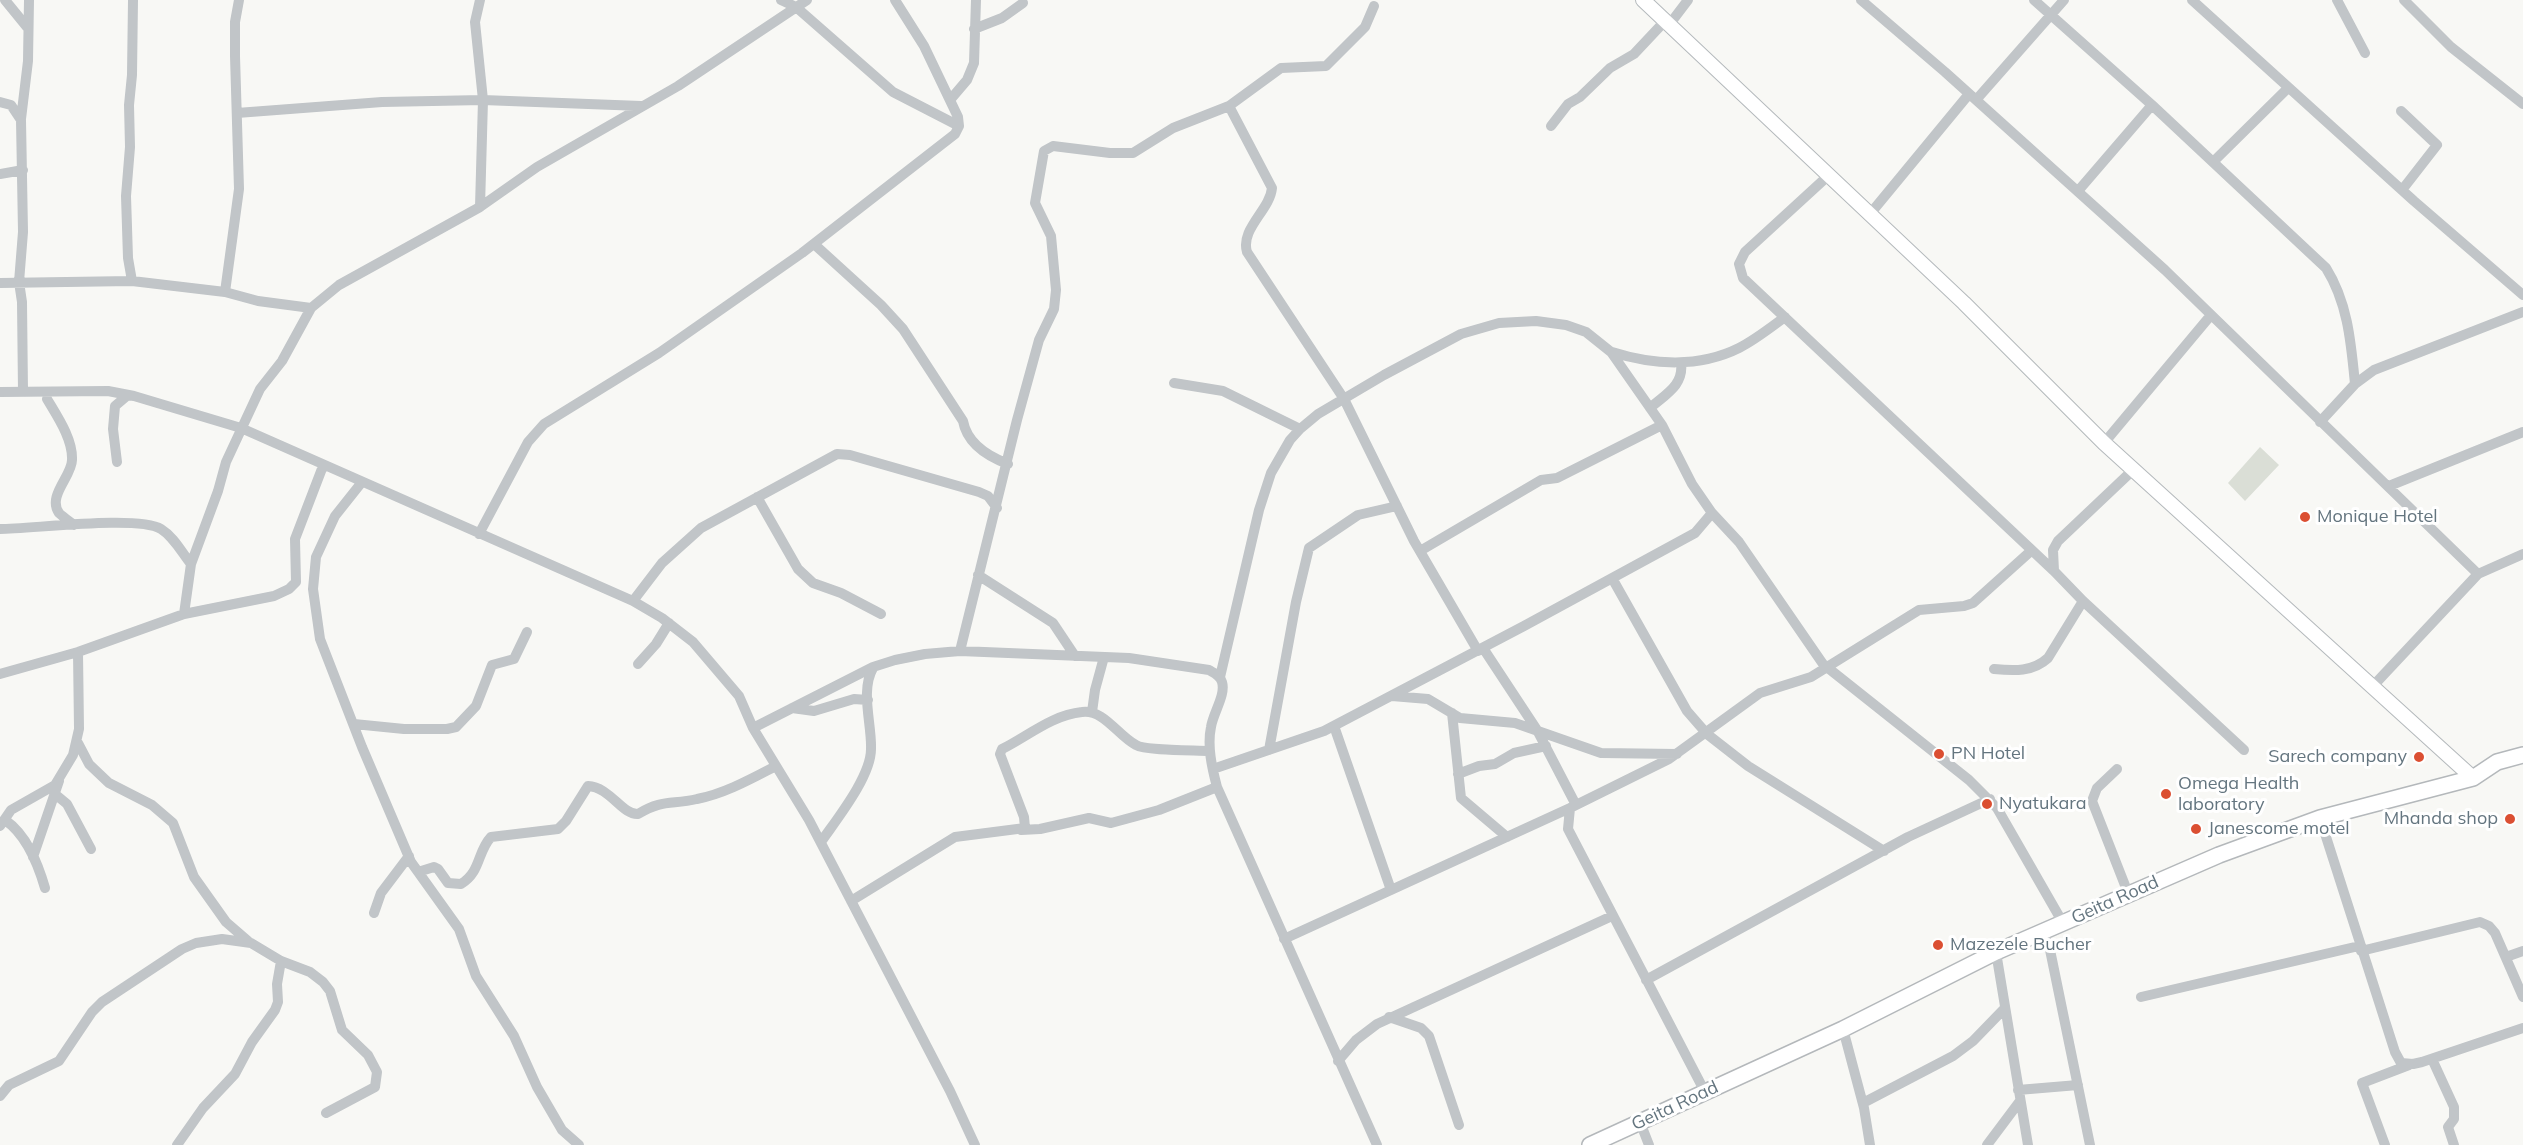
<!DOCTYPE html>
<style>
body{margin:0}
canvas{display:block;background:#f8f8f5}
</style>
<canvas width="2523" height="1145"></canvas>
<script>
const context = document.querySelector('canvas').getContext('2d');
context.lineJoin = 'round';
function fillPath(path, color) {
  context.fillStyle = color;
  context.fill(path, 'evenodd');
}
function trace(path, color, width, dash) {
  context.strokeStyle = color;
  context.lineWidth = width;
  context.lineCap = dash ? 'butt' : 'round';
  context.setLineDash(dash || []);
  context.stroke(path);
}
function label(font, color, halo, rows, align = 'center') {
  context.font = font + ' Mulish,sans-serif';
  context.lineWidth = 6;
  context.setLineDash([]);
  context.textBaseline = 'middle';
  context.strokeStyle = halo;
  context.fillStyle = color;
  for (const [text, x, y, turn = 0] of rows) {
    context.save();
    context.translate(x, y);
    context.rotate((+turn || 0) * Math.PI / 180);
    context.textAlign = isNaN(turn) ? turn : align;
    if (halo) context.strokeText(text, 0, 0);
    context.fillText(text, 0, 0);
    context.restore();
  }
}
fillPath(new Path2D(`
 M2260 447 2279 465 2245 501 2228 483Z`), '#daded6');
const major = new Path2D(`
 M1643 0 1964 303 2104 443 2473 778`);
const highway = new Path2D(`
 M1590 1145 1843 1029 1996 952 2219 855 2320 818 2473 778 2497 762 2523 755`);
trace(major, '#b4b9bc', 16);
trace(highway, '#b4b8bb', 18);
trace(new Path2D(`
 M5 0 27 27
 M781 0 796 7 893 92 959 126
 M1861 0 1945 72 2165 270 2478 574
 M2034 0 2152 105 2326 268C2348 303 2351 343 2355 384
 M2192 0 2414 201 2523 295
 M2337 0 2365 53
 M2404 0 2451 47 2523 104
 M1669 25 1688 0
 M974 29 1002 18 1023 3
 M950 100 967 80 974 63 976 0
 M1976 100 2064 0
 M0 102 11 105 21 120 23 232 19 282 22 302 23 392
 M1229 106 1272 188C1270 210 1240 229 1247 252L1344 399 1414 541 1478 651
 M2401 111 2437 145 2402 190
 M237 113 382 102 483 100 641 106
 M21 119 28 61 29 0
 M1551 126 1568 104 1580 97 1610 68 1634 54 1665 21
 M2213 162 2288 88
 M0 174 23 170
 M1829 175 1745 252 1739 264 1743 278 2054 571 2083 601 2244 750
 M2078 191 2152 105
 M480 207 483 100 475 22 480 0
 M1870 214 1969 94
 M814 244 881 305 903 329 963 421C967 443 987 456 1008 464
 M132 281 128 258 126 196 130 147 129 105 132 75 133 0
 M0 283 132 281 225 292 258 301 311 308
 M225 292 239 189 235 56V22L239 0
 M1612 352C1653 365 1699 368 1739 348 1755 340 1770 328 1785 317
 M1174 383 1223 391 1300 429
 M0 392 108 391 134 396 241 428 633 601 662 618 693 642 739 696 753 728 809 820 950 1091 975 1145
 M47 399C57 416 73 439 72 460 72 476 47 496 59 513 63 517 69 521 74 525
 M1650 408C1666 394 1684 385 1681 363
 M2320 422 2355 384 2374 370 2523 312
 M2104 443 2211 315
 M117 462 113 429 115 406 128 395
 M362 482 335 516 316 557 313 589 320 639 362 747 411 862 459 929 476 976 514 1036 537 1087 562 1130 579 1145
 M2389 486 2523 432
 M757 497 798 569 813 583 841 593 881 614
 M0 529C32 529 138 515 161 529 174 537 182 553 191 564
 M479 534 528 442 544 424 659 353 802 253 955 134 959 126 958 117 924 46 895 0
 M1420 551 1541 480 1557 478 1662 425
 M2054 571 2053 550 2058 541 2133 470
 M978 575 1053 623 1075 656
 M1612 578 1687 711 1707 734 1748 766 1884 851
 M633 601 662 563 701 528 837 454 850 455 979 492 988 496 997 508
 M184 614 191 564 218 491 226 462 260 389 282 361 311 308 339 285 480 207 537 167 678 86 807 0
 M1483 648 1537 730 1576 805
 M960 651 1017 420 1039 340 1054 309 1056 290 1051 236 1035 203 1044 151 1053 146 1110 153H1133L1173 128 1229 106 1281 68 1326 66 1365 27 1374 6
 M638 664 656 644 669 623
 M1994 669C2014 671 2033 672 2048 658L2083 601
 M0 674 78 652 184 614 274 596 289 589 296 582 295 539 323 466
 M1220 677 1259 510 1271 473 1290 440 1300 429 1318 414 1384 375 1461 334 1499 323 1536 321 1566 325 1586 332 1611 352 1662 425 1692 484 1712 513 1739 542 1823 664 1969 780 1997 808 2063 923
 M2373 686 2478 574 2523 554
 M1392 696 1428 699 1460 718 1515 723 1601 753 1677 754
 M792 708 814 711 854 699 868 700
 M1092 712 1095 690 1104 657
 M1452 713 1461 798 1507 837
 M354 724 404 729H447L456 727 476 706 492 665 514 659 527 632
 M1334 726 1391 890
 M753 728 873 667 895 660 925 654 960 651 1129 658 1209 670C1214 673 1220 675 1222 682 1226 695 1213 713 1211 727 1207 746 1212 768 1217 787L1377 1145
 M78 743 89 764 109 783 152 805 173 823 194 877 226 922 248 941
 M1269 750 1296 602 1309 548 1358 515 1397 506
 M1213 769 1324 731 1524 626 1695 533 1712 513
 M2117 769 2097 788 2092 801 2128 893
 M1458 774 1479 766 1495 764 1514 753 1546 746
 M55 794 67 804 91 849
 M1570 808 1568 829 1705 1092
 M2320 818 2395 1052 2401 1063 2413 1064 2422 1062 2523 1028
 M5 820C27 835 38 864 45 888
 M0 826 11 810 55 785 73 755 79 729 78 652
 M1021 830 1040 829 1089 818 1111 823 1159 810 1217 787
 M821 842C836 820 871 777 871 749 872 724 860 691 873 668
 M33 857 59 781
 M418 872 434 867 438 869 448 883 461 884C481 872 477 852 491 837L558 829 566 821 588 786C610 787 622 815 638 814 663 799 671 805 697 799 724 794 751 779 776 766
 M851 901 955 837 1025 828 1024 817 1000 754 1002 749C1028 736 1052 715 1082 712 1104 709 1118 736 1136 745 1146 751 1196 750 1210 751
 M374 913 381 893 409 856
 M2042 932 2049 945 2090 1145
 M1284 939 1570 808 1669 759 1760 693 1811 677 1919 610 1964 606 1973 603 2032 550
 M2361 951 2480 922 2489 926 2495 933 2523 997
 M1996 952 2028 1145
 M2506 957 2523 951
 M1646 980 1908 837 1990 799
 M2141 997 2359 946
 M1389 1017 1421 1028 1429 1036 1459 1125
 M1843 1029 1864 1108 1870 1145
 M2432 1059 2454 1107V1119L2448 1127 2454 1145
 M1338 1061 1356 1040 1377 1024 1612 916
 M2018 1090 2078 1085
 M0 1096 9 1085 59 1061 92 1012 102 1002 182 949 196 943 222 939 251 943 281 961 310 972 323 982 330 991 342 1030 368 1055 377 1072 375 1087 326 1113
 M1863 1103 1953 1056 1973 1041 2005 1008
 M1640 1122 1649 1145
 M177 1145 203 1108 235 1074 252 1042 275 1010 278 1002 277 984 281 961
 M1987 1145 2020 1101
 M2385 1145 2362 1083 2409 1065`), '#c1c5c8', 10);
trace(major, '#fff', 14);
trace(highway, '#fff', 15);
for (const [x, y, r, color] of [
 [2305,517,6,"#db4f32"],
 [1939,754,6,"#db4f32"],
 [2419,757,6,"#db4f32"],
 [2166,794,6,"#db4f32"],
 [1987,804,6,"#db4f32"],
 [2510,819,6,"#db4f32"],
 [2196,829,6,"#db4f32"],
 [1938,945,6,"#db4f32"]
]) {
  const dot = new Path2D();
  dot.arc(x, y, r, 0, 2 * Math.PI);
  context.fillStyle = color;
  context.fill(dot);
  trace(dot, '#fff', 2);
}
label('18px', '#64757f', '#fff', [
 ["Monique Hotel",2317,517],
 ["PN Hotel",1951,754],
 ["Sarech company",2407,757,"right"],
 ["Omega Health",2178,784],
 ["laboratory",2178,805],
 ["Nyatukara",1999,804],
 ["Mhanda shop",2498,819,"right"],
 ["Janescome motel",2208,829],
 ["Mazezele Bucher",1950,945]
], 'left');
label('18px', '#64757f', '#fff', [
 ["Geita Road",2115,900,-24],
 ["Geita Road",1675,1106,-25]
]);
</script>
